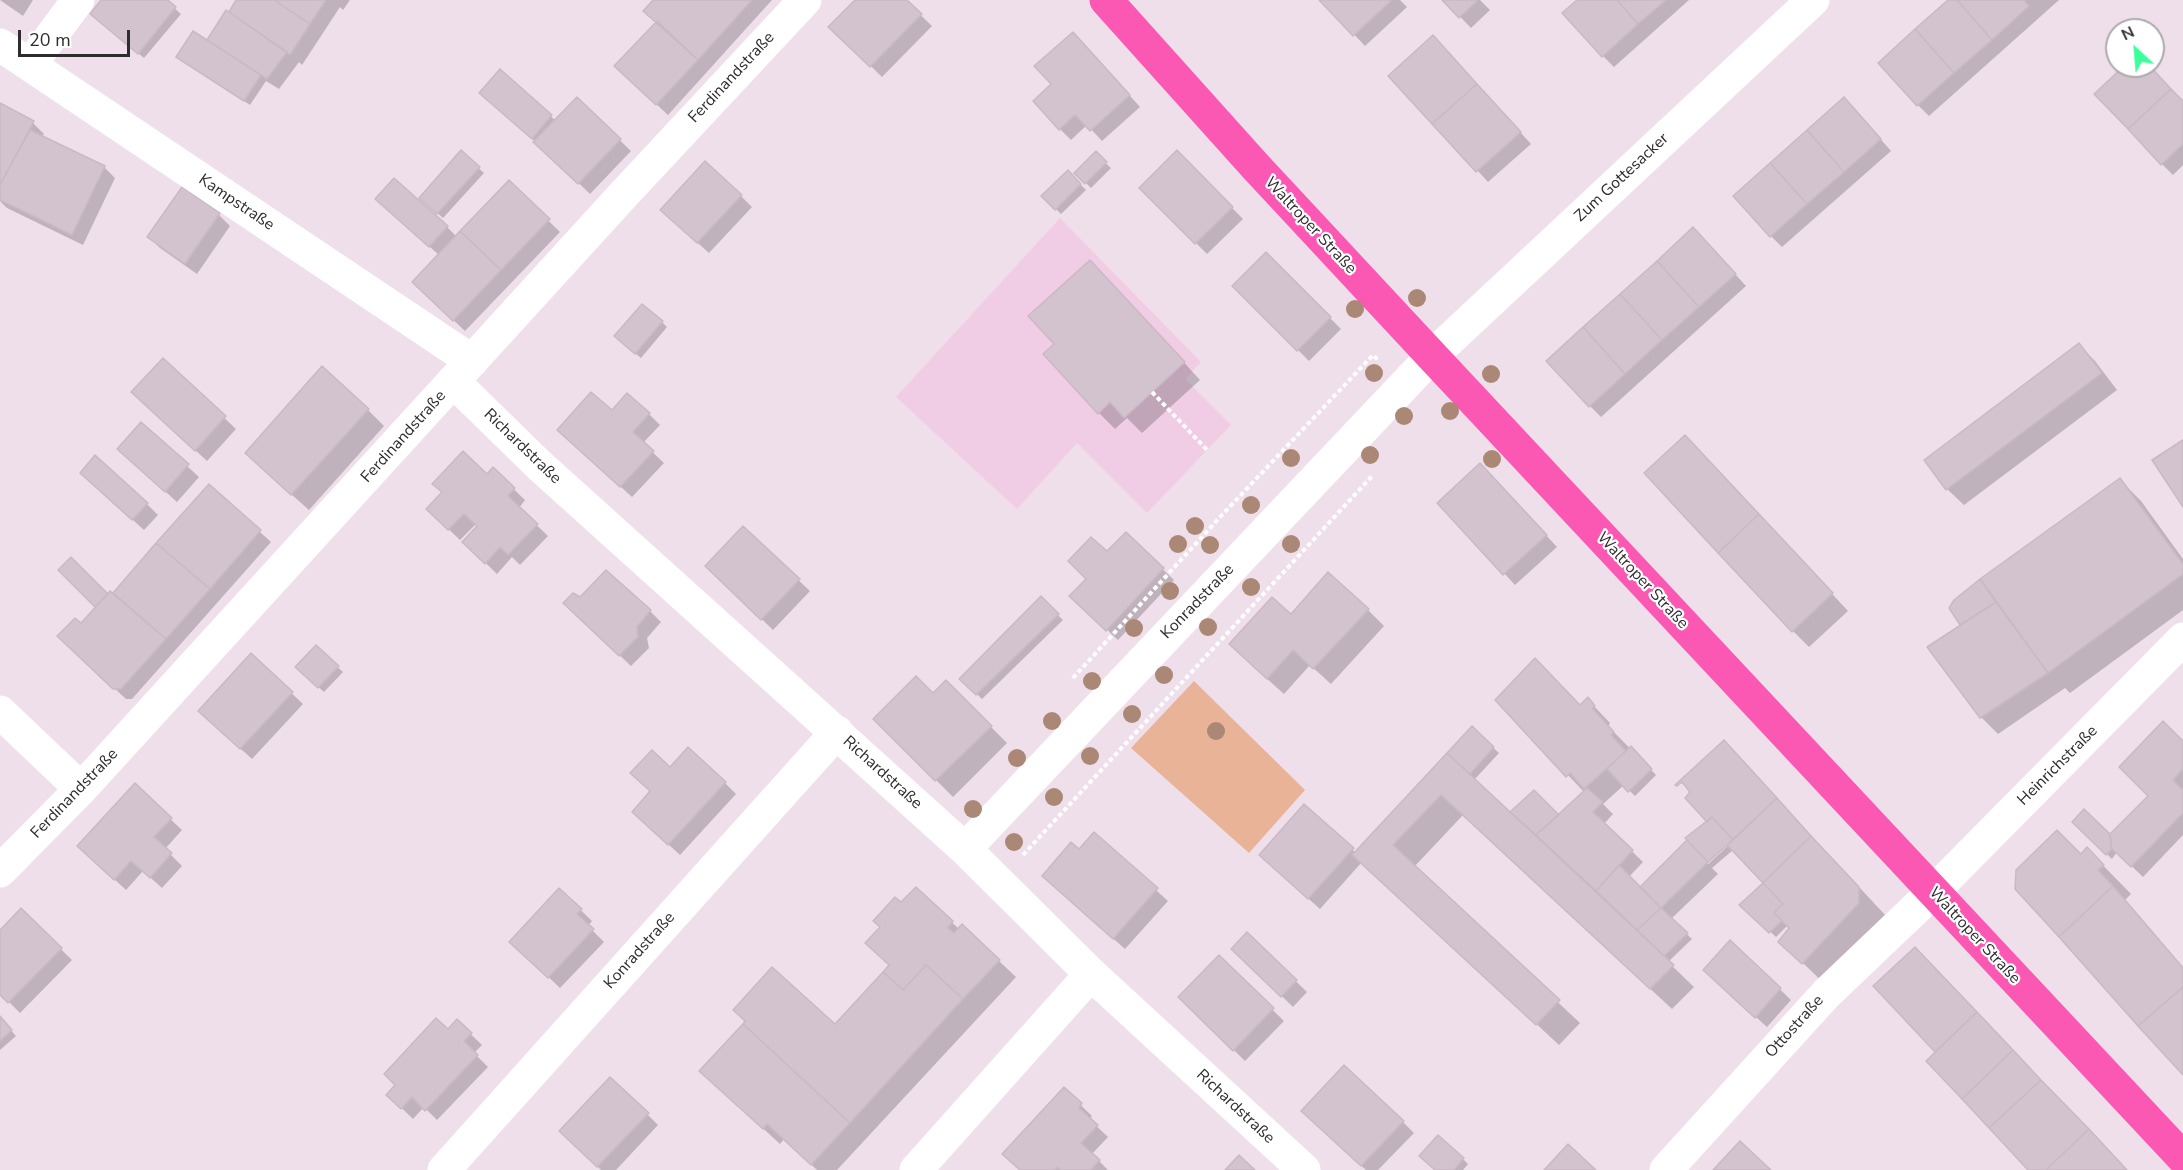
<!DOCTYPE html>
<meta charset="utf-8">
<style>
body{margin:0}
#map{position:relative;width:2183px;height:1170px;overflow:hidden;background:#efdfeb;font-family:"Nunito Sans",sans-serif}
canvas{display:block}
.north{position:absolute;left:2105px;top:18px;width:60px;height:60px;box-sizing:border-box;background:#fff;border:2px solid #ababab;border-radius:50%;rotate:334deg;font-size:16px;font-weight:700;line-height:24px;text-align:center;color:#2d2d2d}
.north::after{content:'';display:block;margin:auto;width:21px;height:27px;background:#3cff9b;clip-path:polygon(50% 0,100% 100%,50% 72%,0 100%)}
.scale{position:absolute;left:18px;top:30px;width:112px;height:27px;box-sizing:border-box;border:3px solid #2d2d2d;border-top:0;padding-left:8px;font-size:18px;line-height:21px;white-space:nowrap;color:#2d2d2d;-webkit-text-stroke:4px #fff;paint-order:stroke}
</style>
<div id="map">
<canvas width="2183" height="1170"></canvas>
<div class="north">N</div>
<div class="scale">20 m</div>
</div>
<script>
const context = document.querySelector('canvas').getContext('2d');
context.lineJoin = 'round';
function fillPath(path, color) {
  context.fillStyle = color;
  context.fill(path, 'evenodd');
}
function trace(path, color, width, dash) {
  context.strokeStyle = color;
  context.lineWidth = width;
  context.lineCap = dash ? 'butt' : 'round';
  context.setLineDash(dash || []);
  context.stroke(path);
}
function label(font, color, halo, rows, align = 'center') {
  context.font = font + ' "Nunito Sans",sans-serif';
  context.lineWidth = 4.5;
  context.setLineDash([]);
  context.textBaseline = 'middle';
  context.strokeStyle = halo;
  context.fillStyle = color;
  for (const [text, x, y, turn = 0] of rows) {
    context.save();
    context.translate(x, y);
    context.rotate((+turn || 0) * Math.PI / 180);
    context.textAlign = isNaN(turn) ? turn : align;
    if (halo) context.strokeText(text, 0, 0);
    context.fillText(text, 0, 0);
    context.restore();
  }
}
fillPath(new Path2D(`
 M1060 218 1201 362 1185 379 1231 425 1147 513 1077 443 1017 509 896 397Z`), '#f1cde5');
fillPath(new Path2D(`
 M1194 681 1305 790 1249 853 1131 748Z`), '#e9b398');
fillPath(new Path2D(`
 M0 0H33L23 16Z
 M103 0H165L181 14 144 58 97 19Z
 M238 0H350L343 10 340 7 302 65 299 62 279 89 266 81 250 105 178 57 207 42 227 12 229 14Z
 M655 0H772L668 115 627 77 657 22Z
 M857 0H905L932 26 882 77 831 27Z
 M1321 0H1400L1407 7 1365 46Z
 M1444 0H1480L1490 10 1471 28Z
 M1579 0H1689L1614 67 1603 56Z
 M1950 0H2059L1929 116 1918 105Z
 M1084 45 1140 107 1102 141 1087 125 1071 140 1060 129 1053 85Z
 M1444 48 1531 144 1488 182 1391 76Z
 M2127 66H2149L2183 102V165L2173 175 2162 164Z
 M500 71 556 121 577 99 631 151 590 194 536 142 492 104Z
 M0 105 33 123 44 134 42 137 104 167 115 178 83 245 7 208 0 201Z
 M1855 110 1891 151 1782 247 1771 236Z
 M461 152 484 173 443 218 426 203Z
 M1177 152 1243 219 1207 254 1141 188Z
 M1096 154 1111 168 1091 188 1076 173Z
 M1068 172 1086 190 1061 214 1043 196Z
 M509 182 560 232 465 331 425 293 439 255 388 210 447 227 457 237Z
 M182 189 219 215 230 226 197 274 160 248 149 237Z
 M741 196 752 207 709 253 673 221Z
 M1704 240 1746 286 1601 417 1590 406Z
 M1266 254 1341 329 1309 361 1234 286Z
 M1107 278 1200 380 1142 433 1127 418 1115 429 1099 413 1056 344Z
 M662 322 667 327 641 358 621 342Z
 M2079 345 2095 361 2117 390 1964 505 1947 489Z
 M163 360 236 429 207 461 144 403Z
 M368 410 384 426 309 510 263 469Z
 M612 412 649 414 660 425 643 443 664 463 632 497 570 441Z
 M141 424 199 477 177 502 130 460Z
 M1701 453 1848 611 1809 647 1793 631Z
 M493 469 525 500 519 508 548 536 520 565 512 557 497 574 464 542 479 526 476 524 460 540 439 520Z
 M1491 476 1557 547 1515 585 1439 503Z
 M2120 480 2141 501 2183 559V610L2070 693 2065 688 1998 734 1981 717 1929 647 1962 625 1950 608 1980 581Z
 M93 484 147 504 158 515 144 530Z
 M209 486 271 542 132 699H126L70 647 81 625 97 608 60 570 108 595H113Z
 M743 528 810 591 773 630 718 577Z
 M1126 534 1174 580 1118 640 1071 596Z
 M580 599 650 611 661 622 647 638 649 648 631 666 576 614Z
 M1041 599 1063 620 982 699 961 679Z
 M1368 610 1384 626 1331 684 1310 665 1284 694 1247 661 1291 616Z
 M316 647 343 672 324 692 297 667Z
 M251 655 303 704 252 759 211 722Z
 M946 682 1007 743 953 797 875 719 933 695Z
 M1497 700 1580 707 1588 700 1610 723 1608 726 1656 775 1635 796 1624 785 1603 804 1613 814 1604 824 1643 862 1628 878 1640 889 1708 820 1724 742 1887 917 1832 991 1780 941 1791 928 1788 925 1776 937 1742 905 1765 883 1733 850 1712 868 1718 874 1671 919 1692 939 1668 962 1694 987 1672 1009 1463 815 1414 867 1580 1023 1559 1045 1362 862 1320 909 1272 866 1304 807 1356 853 1472 728 1499 753 1474 780 1599 897 1601 895 1558 816 1584 792ZM1728 842 1730 844 1708 864 1706 862ZM1649 940 1661 954 1647 942Z
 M2183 743V835L2143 877 2117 852 2112 859 2074 822 2110 837 2150 796Z
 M670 769 725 783 736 794 680 855 645 823Z
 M135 786 182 830 165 849 182 866 162 888 143 871 126 890 90 857Z
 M1094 834 1168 901 1125 949 1055 887 1079 851Z
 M2087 849 2131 894 2125 900 2183 967V1072L2081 855Z
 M916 889 959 929 962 926 1016 977 837 1170H817L784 1139 780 1144 718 1087 835 1027 890 966 901 904Z
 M560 890 592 921 588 926 604 942 560 988 523 953Z
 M21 910 72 960 20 1013 0 993V932Z
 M1247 934 1307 992 1293 1007 1233 948Z
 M1731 942 1791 1000 1767 1027 1716 981Z
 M1219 957 1284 1021 1245 1061 1180 997Z
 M0 1018 16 1036 0 1050Z
 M457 1021 482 1045 474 1053 488 1067 437 1120 424 1107 413 1119 388 1095Z
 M1064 1089 1092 1116 1089 1119 1108 1137 1092 1154 1108 1170H1021Z
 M647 1114 658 1125 616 1170H601L572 1142Z
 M1314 1122H1403L1414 1133 1378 1170H1366Z
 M1463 1159 1468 1164 1463 1170H1436Z`), '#0003');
const building = new Path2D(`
 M101 0H168L176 7 138 54 90 14Z
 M236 0H274L310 24 290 55 229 12Z
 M274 0H326L310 24Z
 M653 0H752L698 60 643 11Z
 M855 0H907L922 14 870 67 828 27Z
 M1319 0H1392L1353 36Z
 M1442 0H1478L1459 18Z
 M1577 0H1617L1638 24 1602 57 1562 13Z
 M1617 0H1666L1638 24Z
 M1948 0H1957L1992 40 1954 73 1915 29Z
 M1957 0H2024L2029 6 1992 40Z
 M226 10 287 52 267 79 207 40Z
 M657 21 698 60 656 105 614 66Z
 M1915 29 1954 73 1917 106 1878 63Z
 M193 31 261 75 244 101 176 57Z
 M1073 32 1130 95 1090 131 1075 115 1059 130 1033 101 1051 84 1034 66Z
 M1433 35 1477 84 1432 124 1388 76Z
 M2124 66H2150L2171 89 2128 129 2094 94Z
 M500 69 552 115 532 139 479 93Z
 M1477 84 1521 132 1476 172 1432 124Z
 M2171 89 2183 101V144L2161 165 2128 129Z
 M577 97 621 139 578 184 533 142Z
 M1844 97 1881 139 1844 172 1807 130Z
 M0 103 34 121 0 185Z
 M30 130 105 166 72 235 0 200V185Z
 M1807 130 1844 172 1807 204 1770 163Z
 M461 150 480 167 437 214 419 198Z
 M1177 150 1233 207 1195 244 1139 188Z
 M1096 151 1107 162 1085 184 1074 173Z
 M705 161 742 195 697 243 660 210Z
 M1770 163 1807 204 1770 237 1733 196Z
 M1068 170 1081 184 1055 210 1041 196Z
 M394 178 448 226 429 247 375 199Z
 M509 180 550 219 501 270 460 231Z
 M182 187 220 213 185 264 147 237Z
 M1693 227 1736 274 1699 307 1657 261Z
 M460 231 501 270 453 321 412 282Z
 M1266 252 1331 317 1297 351 1232 286Z
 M1090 260 1185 362 1124 418 1110 402 1098 414 1043 354 1054 344 1028 316Z
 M1657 261 1699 307 1662 340 1620 294Z
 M1620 294 1662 340 1625 374 1583 327Z
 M642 304 663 321 635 354 614 336Z
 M1583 327 1625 374 1589 407 1546 361Z
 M2079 343 2102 373 1946 490 1924 460Z
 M163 358 226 416 195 451 131 392Z
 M322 366 369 409 291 495 245 453Z
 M591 392 612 410 627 393 650 413 633 432 654 451 620 487 557 430Z
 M141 422 189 464 165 492 117 449Z
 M1685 435 1759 514 1718 553 1644 473Z
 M2183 440V507L2152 460Z
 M463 451 487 474 493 467 515 488 508 496 538 524 508 555 500 547 485 564 462 542 477 526 464 514 448 530 426 509 442 492 432 484Z
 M95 455 148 503 132 520 80 473Z
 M1480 463 1547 535 1503 575 1437 503Z
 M2120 478 2183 564V574L2048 673 1980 579Z
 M209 484 261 530 210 589 156 543Z
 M1759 514 1833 593 1792 632 1718 553Z
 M743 526 800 579 761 620 705 566Z
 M1126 532 1164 568 1106 631 1069 596 1086 579 1068 561 1091 537 1107 551Z
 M156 543 210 589 166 639 113 593Z
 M71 557 108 594 95 607 58 570Z
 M606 570 651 610 637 627 638 637 619 656 563 603 573 593 580 597Z
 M1328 572 1369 609 1313 669 1293 650 1267 679 1229 644 1272 597 1291 614Z
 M1980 579 1996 602 1960 625 1949 608 1954 600Z
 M110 591 166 639 121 689H113L57 636 75 618 81 623Z
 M1041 596 1059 614 976 695 959 679Z
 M1996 602 2048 673 1980 718 1927 647Z
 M316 645 339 666 318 688 295 667Z
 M251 653 293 692 240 749 198 711Z
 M1535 658 1580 705 1588 697 1595 706 1592 708 1614 732 1611 735 1626 751 1584 789 1570 773 1566 777 1495 700Z
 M916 676 933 693 946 680 992 726 935 781 873 719Z
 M2163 721 2183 741V769L2173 780 2183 790V813L2131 867 2111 848 2110 834 2148 796 2119 767Z
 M1472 726 1494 747 1470 774 1447 753Z
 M1724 740 1777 798 1733 840 1712 817 1707 822 1685 798 1690 792 1682 782 1677 786 1675 785Z
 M1631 746 1652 769 1628 792 1607 769Z
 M688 747 726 782 668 845 632 812 650 791 630 773 652 750 670 767Z
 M1447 753 1674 965 1650 989 1441 795 1393 845 1560 1000 1536 1025 1352 855Z
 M135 783 172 818 154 837 172 853 150 878 131 861 114 880 77 846Z
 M1587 788 1603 802 1593 812 1633 850 1596 891 1536 835Z
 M1534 790 1559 815 1536 835 1510 812Z
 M1777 798 1811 836 1763 883 1727 845Z
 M1304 804 1354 848 1308 899 1259 855Z
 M2084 809 2110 834 2112 849 2106 855 2072 822Z
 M1712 817 1733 840 1708 862 1685 838Z
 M2057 830 2081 854 2087 847 2104 865 2098 870 2113 886 2059 937 2015 889 2016 870Z
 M1094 832 1158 888 1113 939 1042 876 1071 842 1079 849Z
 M1811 836 1859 887V903L1802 964 1778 942 1789 928 1774 913 1783 904 1763 883Z
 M1687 840 1708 862 1661 908 1640 887Z
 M1619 865 1661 908 1637 930 1596 891Z
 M1763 883 1783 904 1774 913 1782 921 1769 933 1739 905Z
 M2113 886 2183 968V987L2138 1026 2059 937Z
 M916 887 953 921 948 928 954 933 962 924 1000 960 963 999 926 965 903 990 883 972 889 965 865 943 880 927 873 921 895 897 901 902Z
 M559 888 582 909 577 914 594 929 548 978 509 942Z
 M21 908 62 948 8 1003 0 995V930Z
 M1661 908 1688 933 1664 956 1637 930Z
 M1247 932 1297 980 1281 997 1231 949Z
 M1730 940 1781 988 1755 1018 1703 970Z
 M1915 947 1977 1012 1935 1052 1873 986Z
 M1219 955 1274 1008 1233 1051 1178 997Z
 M926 965 963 999 850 1123 743 1024 745 1021 733 1010 772 967 835 1024 883 972 903 990Z
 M2183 987V1075L2138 1026Z
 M1977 1012 2013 1050 1962 1099 1926 1061Z
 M0 1016 12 1030 0 1041Z
 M436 1018 448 1029 457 1019 472 1033 464 1041 478 1055 425 1111 412 1097 401 1109 386 1095 395 1085 384 1074Z
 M743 1024 850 1123 811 1165 767 1124 763 1129 699 1071Z
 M2013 1050 2041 1080 1989 1128 1962 1099Z
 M1344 1065 1404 1121 1361 1166 1301 1111Z
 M610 1077 649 1113 597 1167 559 1131Z
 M2041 1080 2089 1129 2046 1170H2028L1989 1128Z
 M1064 1087 1082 1103 1079 1108 1098 1125 1081 1143 1100 1160 1091 1170H1061L1057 1167 1055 1170H1020L1002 1154Z
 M2089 1129 2127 1170H2046Z
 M1438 1135 1464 1158 1454 1170H1435L1419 1156Z
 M1740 1141 1771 1170H1713Z
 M1568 1144 1596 1170H1544Z
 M1239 1155 1255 1170H1225Z`);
fillPath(building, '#d2c3ce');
trace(building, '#cbb8c5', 1.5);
trace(new Path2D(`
 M1152 392 1207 450
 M1073 678 1222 515 1373 355 1378 360
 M1023 855 1373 475`), '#fff', 4, [4.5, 3]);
trace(new Path2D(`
 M0 45 472 361
 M30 65 78 0
 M454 382 539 465 965 849 1091 974 1304 1170
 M0 712 81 789
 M965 849 1432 356 1813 0
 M0 871 81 789 624 194 805 0
 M444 1170 837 732
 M916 1170 1091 974
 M1666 1170 1826 994 1933 892 2183 639`), '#fff', 33);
trace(new Path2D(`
 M1106 0 1256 167 1432 356 2183 1158`), '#fb58b3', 33);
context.fillStyle = '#aa8875';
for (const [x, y] of [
 [1417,298],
 [1355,309],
 [1374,373],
 [1491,374],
 [1450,411],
 [1404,416],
 [1370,455],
 [1291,458],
 [1492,459],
 [1251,505],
 [1195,526],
 [1178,544],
 [1291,544],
 [1210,545],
 [1251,587],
 [1170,591],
 [1208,627],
 [1134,628],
 [1164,675],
 [1092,681],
 [1132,714],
 [1052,721],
 [1216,731],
 [1090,756],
 [1017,758],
 [1054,797],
 [973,809],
 [1014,842]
]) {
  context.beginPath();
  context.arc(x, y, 9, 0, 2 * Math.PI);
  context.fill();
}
label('16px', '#2d2d2d', '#fff', [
 ["Ferdinandstraße",732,78,-47],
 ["Zum Gottesacker",1622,178,-43],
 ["Kampstraße",236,203,34],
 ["Waltroper Straße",1310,226,47],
 ["Ferdinandstraße",404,437,-48],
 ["Richardstraße",522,447,44],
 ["Waltroper Straße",1642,581,47],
 ["Konradstraße",1198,602,-46],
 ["Heinrichstraße",2058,766,-45],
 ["Richardstraße",882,773,42],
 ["Ferdinandstraße",75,794,-46],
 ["Waltroper Straße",1974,936,47],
 ["Konradstraße",640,951,-48],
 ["Ottostraße",1795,1027,-48],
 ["Richardstraße",1235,1107,43]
]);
</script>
